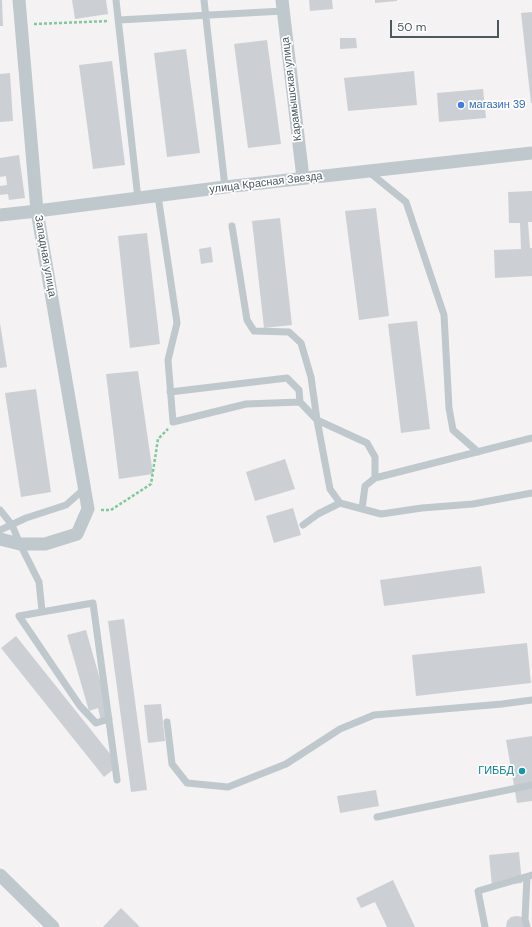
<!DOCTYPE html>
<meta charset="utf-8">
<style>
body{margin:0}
#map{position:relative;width:532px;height:927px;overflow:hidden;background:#f4f2f2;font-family:"DM Sans",sans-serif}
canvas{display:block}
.scale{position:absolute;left:390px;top:20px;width:109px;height:18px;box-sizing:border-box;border:2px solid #4b585e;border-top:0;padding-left:5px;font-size:12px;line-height:14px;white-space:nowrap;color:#4b585e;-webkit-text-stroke:3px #fff;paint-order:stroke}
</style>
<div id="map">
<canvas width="532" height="927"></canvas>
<div class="scale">50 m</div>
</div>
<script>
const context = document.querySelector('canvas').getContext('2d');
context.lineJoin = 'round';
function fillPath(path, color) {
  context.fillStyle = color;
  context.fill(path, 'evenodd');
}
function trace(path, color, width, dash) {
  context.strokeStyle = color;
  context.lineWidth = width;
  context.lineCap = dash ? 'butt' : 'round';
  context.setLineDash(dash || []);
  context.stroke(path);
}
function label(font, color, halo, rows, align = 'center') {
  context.font = font + ' "DM Sans",sans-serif';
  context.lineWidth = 3.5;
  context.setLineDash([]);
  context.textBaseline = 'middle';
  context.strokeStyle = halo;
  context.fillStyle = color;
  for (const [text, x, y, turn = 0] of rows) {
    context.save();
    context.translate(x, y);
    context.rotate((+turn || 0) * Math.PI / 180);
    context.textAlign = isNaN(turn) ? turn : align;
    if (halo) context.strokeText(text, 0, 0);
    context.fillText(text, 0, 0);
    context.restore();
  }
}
fillPath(new Path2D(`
 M0 0H2L3 26H0Z
 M72 0H106L108 14 75 19Z
 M309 0H332L333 9 310 11Z
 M375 0H397V1L375 3Z
 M532 12V103H531L521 13Z
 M340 38H356L357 48 340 49Z
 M267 40 281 144 248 148 234 44Z
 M186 49 200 153 167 157 154 53Z
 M112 61 125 165 93 169 79 65Z
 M414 71 417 105 348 111 344 78Z
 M10 73 13 121 0 122V74Z
 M483 89 486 118 439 122 437 93Z
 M19 155 25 198 9 200 8 194 0 195V186L7 185 6 176 0 177V158Z
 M532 191V222H528L530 248H532V276L495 278 494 250 521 249 520 223H509L508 192Z
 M376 208 389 316 359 320 345 211Z
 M280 218 292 325 264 328 252 221Z
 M147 233 160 344 130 348 118 236Z
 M211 247 213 262 201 264 199 249Z
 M417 321 430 429 401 433 388 324Z
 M0 323 7 367 0 368Z
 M138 371 153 474 119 479 106 374Z
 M36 389 51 492 21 497 5 393Z
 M285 459 295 489 255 501 246 472Z
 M293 508 301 535 274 543 266 516Z
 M481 566 485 593 384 606 380 580Z
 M124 619 147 790 131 792 108 621Z
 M86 630 111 718 101 721 98 708 89 711 67 635Z
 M16 636 119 765 104 777 1 648Z
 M527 643 531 683 416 696 412 655Z
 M161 704 165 741 148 743 144 705Z
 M532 736V801L517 803 506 740Z
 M376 790 379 806 340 813 337 796Z
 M519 852 522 883 492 886 489 855Z
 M393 880 415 927H387L375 902 361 908 356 898Z
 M121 908 140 927H103Z
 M517 916 522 917 528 927H506L507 921 511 917Z`), '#ccd0d4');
trace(new Path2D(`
 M34 24 109 21
 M101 510H111L151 484 158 439 168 429`), '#7fc99b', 2.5, [3, 2]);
trace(new Path2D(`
 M116 0 138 199
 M204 0 225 187
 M119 20 283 11
 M369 172 406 202 444 315 449 408 453 430 478 452
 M158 196 177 323 168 360 173 422 246 404 300 402 317 420 330 489 340 503 381 514 422 508 473 504 532 493
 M232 226 247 320 254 331 289 332 301 343 311 377 317 420 367 443 375 457V478
 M170 392 287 378 299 390 300 402
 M362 509 365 486 375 478 532 438
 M0 510 12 525 20 544 39 582 42 611
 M303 525 318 514 340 503
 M0 530 26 518 66 505 84 489
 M109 719 96 723 80 706 19 616 93 603 117 780
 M167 722 172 764 187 783 228 787 286 764 340 729 374 715 502 704 532 700
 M377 817 532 785
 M527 877 525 919 527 927
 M485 927 478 891 532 875`), '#bfc8cd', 7);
trace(new Path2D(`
 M282 0 303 178
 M0 215 37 211 225 187 532 153
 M0 539 20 544H45L77 534 88 509 37 211 19 0
 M0 875 53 927`), '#bfc8cd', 13);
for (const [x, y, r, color] of [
 [461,105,4,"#3f7fe0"],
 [522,771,4,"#0f9aa8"]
]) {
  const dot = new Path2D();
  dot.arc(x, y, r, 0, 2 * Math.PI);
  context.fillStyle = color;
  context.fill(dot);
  trace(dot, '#fff', 1.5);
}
label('11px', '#4b585e', '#fff', [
 ["Карамышская улица",292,89,-97],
 ["улица Красная Звезда",266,183,-7],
 ["Западная улица",45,256,80]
]);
label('11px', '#366cbe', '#fff', [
 ["магазин 39",469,105]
], 'left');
label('11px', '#0d838f', '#fff', [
 ["ГИББД",514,771]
], 'right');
</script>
